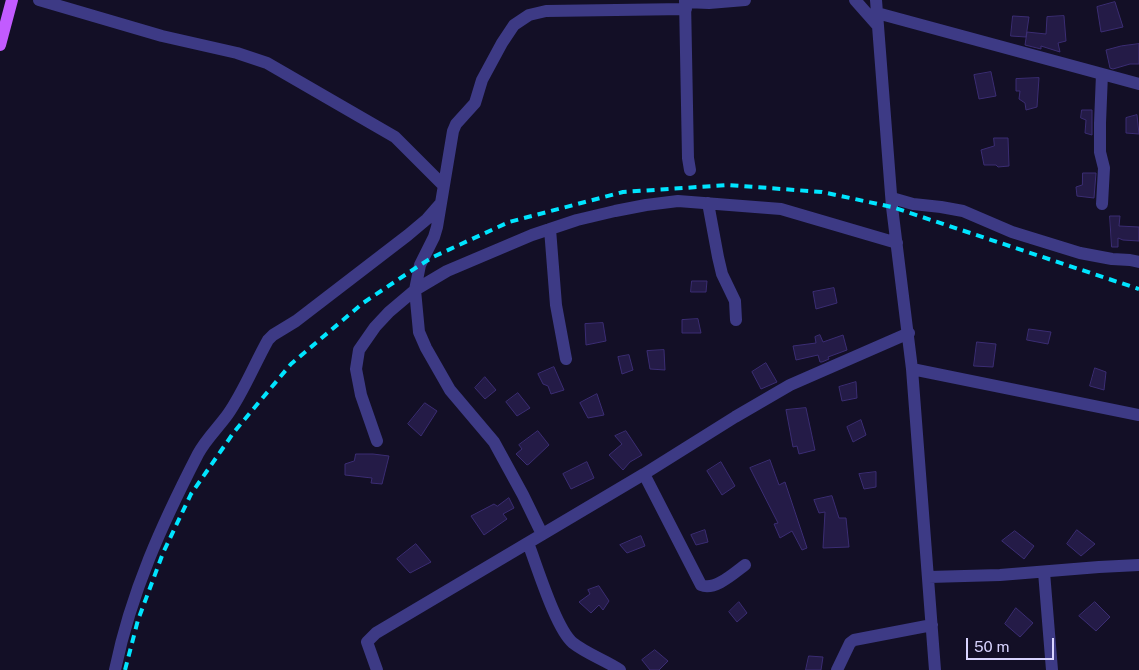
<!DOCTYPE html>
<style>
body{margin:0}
#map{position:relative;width:1139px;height:670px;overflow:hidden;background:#130f26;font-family:"Public Sans",sans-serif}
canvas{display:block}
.scale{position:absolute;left:966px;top:638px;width:88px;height:22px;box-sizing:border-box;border:2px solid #d9d4ff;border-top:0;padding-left:6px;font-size:15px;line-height:18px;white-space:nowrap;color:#d9d4ff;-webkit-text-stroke:4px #130f26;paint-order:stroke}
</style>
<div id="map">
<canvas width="1139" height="670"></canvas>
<div class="scale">50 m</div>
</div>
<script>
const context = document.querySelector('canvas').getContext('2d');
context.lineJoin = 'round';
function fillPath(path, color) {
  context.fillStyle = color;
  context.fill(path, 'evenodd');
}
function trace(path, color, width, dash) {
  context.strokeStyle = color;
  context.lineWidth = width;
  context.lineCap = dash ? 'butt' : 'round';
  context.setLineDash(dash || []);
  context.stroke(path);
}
const building = new Path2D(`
 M1115 2 1123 27 1101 32 1097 7Z
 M1013 16 1029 17 1026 37 1011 36Z
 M1064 16 1066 41 1058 43 1060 52 1041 46V49L1025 45 1027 32 1046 34 1047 17Z
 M1139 44V64H1130L1113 69 1110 68 1106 50 1121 46Z
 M991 72 996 96 979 99 974 75Z
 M1039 78 1037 107 1026 110 1025 103 1019 99 1020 91H1016V79Z
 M1082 110H1092V135L1085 133 1086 120 1081 118Z
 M1137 115 1139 134 1126 133V118Z
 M994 138H1008L1009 166 998 167 996 165H984L981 150 994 146Z
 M1083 173H1096L1094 198 1077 196 1076 187 1082 185Z
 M1110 216H1120L1119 226 1139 227V241L1123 240 1118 238V247H1112Z
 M692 281H707L706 292H691Z
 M834 288 837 303 816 309 813 292Z
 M698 319 701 333H682V320Z
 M603 323 606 341 586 345 585 324Z
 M1029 329 1051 332 1048 344 1027 340Z
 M820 335 823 342 843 335 847 350 828 357 829 359 822 362H820L818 355 796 360 793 346 816 343 815 337Z
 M977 342 996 344 993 367 974 366Z
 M664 350 665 370 650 369 647 351Z
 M629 355 633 370 622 374 618 357Z
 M766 363 777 382 761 389 752 372Z
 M554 367 564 390 551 394 548 386 543 384 538 374Z
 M1095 368 1106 372 1104 390 1090 386Z
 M485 377 496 390 485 399 475 388Z
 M856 382 857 398 842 401 839 387Z
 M518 393 530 408 517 416 506 402Z
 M597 394 604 415 588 418 580 403Z
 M425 403 437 411 421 436 408 424Z
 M806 408 815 450 799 454 797 446 793 447 786 410Z
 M861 420 866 435 853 442 847 427Z
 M538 431 549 445 529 464 527 465 516 454 522 449 519 445Z
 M626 431 642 455 630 462 623 470 609 455 622 444 615 436Z
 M356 454H373L389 456 382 484 371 483 372 478 345 475V464L354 461Z
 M770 460 779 485 785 482 807 548 802 550 792 531 780 538 774 524 778 523 750 468Z
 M587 462 594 478 571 489 563 474Z
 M721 462 735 486 722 495 707 471Z
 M876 472V487L864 489 859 474Z
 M832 496 839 518H846L849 547 823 548 825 512 819 513 814 500Z
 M509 498 514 508 503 514 507 519 484 535 471 516 494 504 497 506Z
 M705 530 708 542 696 545 691 535Z
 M1077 530 1095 544 1081 556 1067 544Z
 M1015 531 1034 546 1024 559 1002 541Z
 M641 536 645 546 627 553 620 545Z
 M416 544 431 562 410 573 397 559Z
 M599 586 609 601 603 610 599 605 591 613 579 602 590 594 588 590Z
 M739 602 747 613 737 622 729 612Z
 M1095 602 1110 617 1096 631 1079 616Z
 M1016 608 1033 623 1020 637 1005 624Z
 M655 650 668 661 659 670H650L642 660Z
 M809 656 823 657 821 670H806Z`);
fillPath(building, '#241b47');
trace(building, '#3b2d73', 1);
trace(new Path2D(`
 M39 0 162 36 237 53 267 63 395 137 443 185
 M685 0 688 158 690 170
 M855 0 878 26
 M876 0 892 207 912 369 935 670
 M685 2 709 3 745 0
 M877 13 1139 84
 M1102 74 1100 123V152L1104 168 1102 204
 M892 198 913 204 941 207 963 211 1012 232 1080 253 1112 259 1130 260 1139 262
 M708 203 718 257 722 274 735 301 736 320
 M550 229 556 305 566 359
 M912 369 1139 415
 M377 441 361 395 356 369 359 350 375 327 389 312 415 290 447 271 532 235 577 220 615 211 646 205 678 201 781 209 897 243
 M644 474 701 585C715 591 734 573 745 565
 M542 534 523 495 494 442 450 390 426 348 419 332 415 290 420 265 434 237 437 227 453 131 456 124 475 103 482 80 502 43 514 25 529 15 546 11 686 9
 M528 543C537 566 556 629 573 643 587 654 605 660 620 670
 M1044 572 1052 670
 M929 577 1000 575 1099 567 1139 565
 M115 670C131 592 162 524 198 454 206 439 218 428 228 414 243 393 255 363 268 340L273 335 296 321 408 235 427 219 441 203
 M377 670 367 642 376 633 644 474 735 417 790 385 909 333
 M837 670 850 643 854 640 932 625`), '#3d3a85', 12);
trace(new Path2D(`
 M0 45 12 0`), '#c25bff', 12);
trace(new Path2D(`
 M125 670 138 620 163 553 191 494 234 432 291 364 363 303 420 265 433 257 509 222 623 192 728 185 822 192 892 207 1139 289`), '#00e5ff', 4, [8, 6]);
</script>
